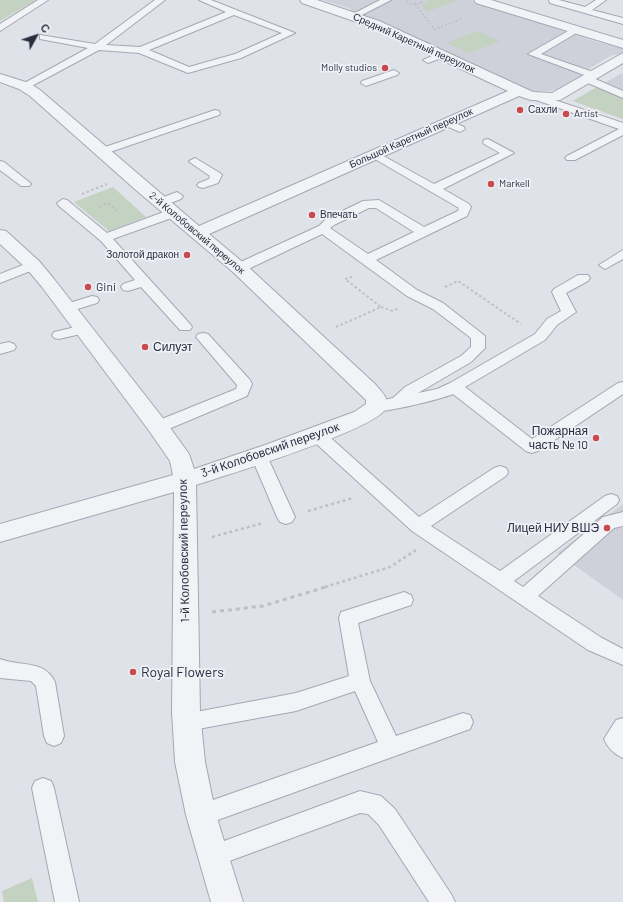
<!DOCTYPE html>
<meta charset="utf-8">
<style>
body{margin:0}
#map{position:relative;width:623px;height:902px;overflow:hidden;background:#dfe2e8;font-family:Barlow,sans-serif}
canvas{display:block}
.north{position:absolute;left:16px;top:16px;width:40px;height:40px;-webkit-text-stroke:3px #eff1f6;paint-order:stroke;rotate:50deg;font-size:11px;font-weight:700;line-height:16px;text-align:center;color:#292e3f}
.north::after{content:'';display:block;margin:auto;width:14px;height:18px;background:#292e3f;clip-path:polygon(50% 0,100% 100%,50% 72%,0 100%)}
</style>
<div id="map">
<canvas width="623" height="902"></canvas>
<div class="north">С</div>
</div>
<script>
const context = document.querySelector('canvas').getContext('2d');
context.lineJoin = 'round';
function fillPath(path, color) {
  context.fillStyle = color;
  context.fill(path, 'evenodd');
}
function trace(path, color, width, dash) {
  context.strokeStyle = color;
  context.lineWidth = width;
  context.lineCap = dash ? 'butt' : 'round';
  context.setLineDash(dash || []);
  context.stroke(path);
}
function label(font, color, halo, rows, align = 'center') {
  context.font = font + ' Barlow,sans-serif';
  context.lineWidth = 3.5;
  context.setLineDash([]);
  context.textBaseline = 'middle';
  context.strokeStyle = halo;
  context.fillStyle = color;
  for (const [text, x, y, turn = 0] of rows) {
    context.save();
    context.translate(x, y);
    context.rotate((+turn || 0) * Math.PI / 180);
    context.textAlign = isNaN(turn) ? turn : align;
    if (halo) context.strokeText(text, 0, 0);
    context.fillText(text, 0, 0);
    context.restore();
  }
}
fillPath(new Path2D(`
 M323 0H470L600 43 623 48V54L612 55 580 74 582 78 566 87 550 91H533L526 89 373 19 351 11V9Z
 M620 74H623V119L573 101Z
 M623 504V600L557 553Z`), '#ced1da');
fillPath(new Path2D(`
 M0 0H36L0 21Z
 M427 0H458L427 12 422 5 426 3Z
 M477 31 500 41 469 53 446 43Z
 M597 87 623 99V119L573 101Z
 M113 187 146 217 109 231 74 202Z
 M32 878 38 902H4L2 891Z`), '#c3d2c1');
const lane = new Path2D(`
 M38 0H48L0 31V24Z
 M155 0H165L106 45 140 47 226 12 199 0H211L295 33 241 58 188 73 139 53 99 50 28 88 24 89 19 86 88 48 40 39V35L95 44ZM234 15 282 33 235 54 189 67 149 50Z
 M380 0H391L356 18 353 19 349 16Z
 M549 0H559L585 7 596 0H606L592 10 623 18V24L550 3Z
 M575 27 580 30 578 32 541 54 596 73 598 75 596 77 593 78 623 91V98L583 81 582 79 587 76 528 54Z
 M441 52 446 55 444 57 428 63 423 60Z
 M394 70 399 73 397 75 366 86 361 83 362 81Z
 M540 95 623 123V135L575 160H567L565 158 567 156 619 129 536 100 535 98 536 96Z
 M215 110 219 111 220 113 219 115 107 153H99L97 151 99 149Z
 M448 120 464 127 465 129 460 132 444 125 443 123Z
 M488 139 514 153 443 189 469 204 471 207 467 216 376 260 417 290 443 303 485 336V348L471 362 418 393 437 389 450 383 535 334 547 319 561 311 552 292 554 289 578 275H588L590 278 588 281 566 293 576 312 557 325 545 340 465 387 532 439 618 383 623 382V394L538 451 532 453 526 451 453 394C441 399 382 414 371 411L368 407 371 403 393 398 405 387 461 356 471 347V338L433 309 407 296 322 234 244 271H234L233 268 234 265 319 226 326 219 363 201 379 200 424 227 458 211 459 208 368 155 370 153H378L434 184 500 153 484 144 483 142 484 140ZM369 208H376L414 232 368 254 330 228 334 225Z
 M195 158 220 173 222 175 218 183 203 188 199 187 197 185 199 183 209 179 210 176 191 163 189 161Z
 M0 161 4 162 29 182 31 184 29 186H21L0 170Z
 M177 192 183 196 181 199 160 207 154 203 156 200Z
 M63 199 67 200 107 233 169 210H177L179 213 177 216 113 239 190 324 192 327 190 330H180L141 287 128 291 123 290 121 287 123 284 135 280 101 241 59 206 57 203Z
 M623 250V259L605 269 599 265Z
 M33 261 39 265 38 268 0 283V274Z
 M92 296 97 297 99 300 97 303 68 312 63 311 61 308 63 305Z
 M84 325 89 326 91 329 89 332 59 339 54 338 52 335 54 332Z
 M203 333 208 334 250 380 252 384 247 396 164 431 158 432 152 431 150 427 152 423 236 389 237 385 196 337 198 334Z
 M9 342 14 344 16 347 14 350 0 354V344Z
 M317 429 323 431 419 517 494 468 500 466 506 468 508 472 506 476 431 526 500 571 605 496 611 494 617 496 619 500 617 504 514 581 523 587 603 517 623 512V526L614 528 538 596 602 638 623 649V665L588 650 412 531 311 439 309 435 311 431Z
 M259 450 265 452 267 456 295 517 292 522 286 524 280 522 277 517 251 456 253 452Z
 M404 592 411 595 413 600 411 605 358 623 370 681 396 736 463 713 470 715 473 722 470 729 201 826 193 823 190 815 193 807 378 742 355 691 296 711 187 731 180 729 177 722 180 715 296 693 349 676 339 618 341 612Z
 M0 659C20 667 44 659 55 682L64 736 61 743 54 746 47 743 44 736 36 686 31 681 0 678Z
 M623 718V758C614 754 608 748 604 739L616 720Z
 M43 778 51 781 54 788 79 902H55L32 788 35 781Z
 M360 791 381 796 395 809 451 894 455 902H429L379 825 368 814 360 813 213 867 205 864 202 856 205 848Z`);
const street = new Path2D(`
 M300 0H317L379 21 533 92 552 93 623 53V63L560 100H531L519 96 209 234 245 264 375 384C381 391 390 399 386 408 378 429 224 476 196 485L200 712 205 762 216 815 243 902H211L186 815 175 762 172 712 174 492 0 542V524L173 475 170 461 150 432 42 287 27 269 0 244V230L6 231 39 261 54 279 166 422 189 454 194 469 265 445 354 412 366 404V400L233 272 137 191 30 96 19 89 0 82V74L29 83 40 90 199 226 508 91 371 27 302 3Z
 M474 0H491L623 40V48L476 3Z`);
trace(lane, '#a5a8b2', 2);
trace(street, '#a5a8b2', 2);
trace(new Path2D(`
 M406 1 411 4 421 3 422 0
 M415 4 435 30
 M434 30 463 18`), '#bec0c6', 1.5, [2, 2]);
trace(new Path2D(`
 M82 194 107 184
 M99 207 108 203 120 213
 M445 287 458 281 521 324
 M381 307 393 311 399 308
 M336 327 381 307 345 279 354 276`), '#bec0c6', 2, [2.5, 2.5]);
trace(new Path2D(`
 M308 511 353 498
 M212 537 263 523
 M325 587 390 567 416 550`), '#bec0c6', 2.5, [3, 3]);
trace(new Path2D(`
 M212 612 263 606 329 586`), '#bec0c6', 3, [4, 4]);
fillPath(lane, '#f2f3f6');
fillPath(street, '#f2f3f6');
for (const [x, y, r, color] of [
 [385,68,4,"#c9494e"],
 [520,110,4,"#c9494e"],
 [566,114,4,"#c9494e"],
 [491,184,4,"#c9494e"],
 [312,215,4,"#c9494e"],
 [187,255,4,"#c9494e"],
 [88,287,4,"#c9494e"],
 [145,347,4,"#c9494e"],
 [596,438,4,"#c9494e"],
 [607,528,4,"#c9494e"],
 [133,672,4,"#c9494e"]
]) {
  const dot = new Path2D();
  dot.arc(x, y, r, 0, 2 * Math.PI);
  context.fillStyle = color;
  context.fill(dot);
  trace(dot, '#eff1f6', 1.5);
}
label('10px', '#292e3f', '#eff1f6', [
 ["Средний Каретный переулок",414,43,24],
 ["Большой Каретный переулок",411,138,-24],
 ["2-й Колобовский переулок",197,233,40]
]);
label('10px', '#292e3f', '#eff1f6', [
 ["Molly studios",377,68,"right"],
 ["Сахли",528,110],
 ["Artist",574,114],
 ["Markell",499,184],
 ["Впечать",320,215],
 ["Золотой дракон",179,255,"right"]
], 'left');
label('12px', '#292e3f', '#eff1f6', [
 ["Gini",96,287],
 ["Силуэт",153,347],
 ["Пожарная",588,431,"right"],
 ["часть № 10",588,445,"right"],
 ["Лицей НИУ ВШЭ",599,528,"right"]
], 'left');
label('12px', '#292e3f', '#eff1f6', [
 ["3-й Колобовский переулок",270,450,-19],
 ["1-й Колобовский переулок",184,551,-91]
]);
label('14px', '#292e3f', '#eff1f6', [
 ["Royal Flowers",141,672]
], 'left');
</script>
